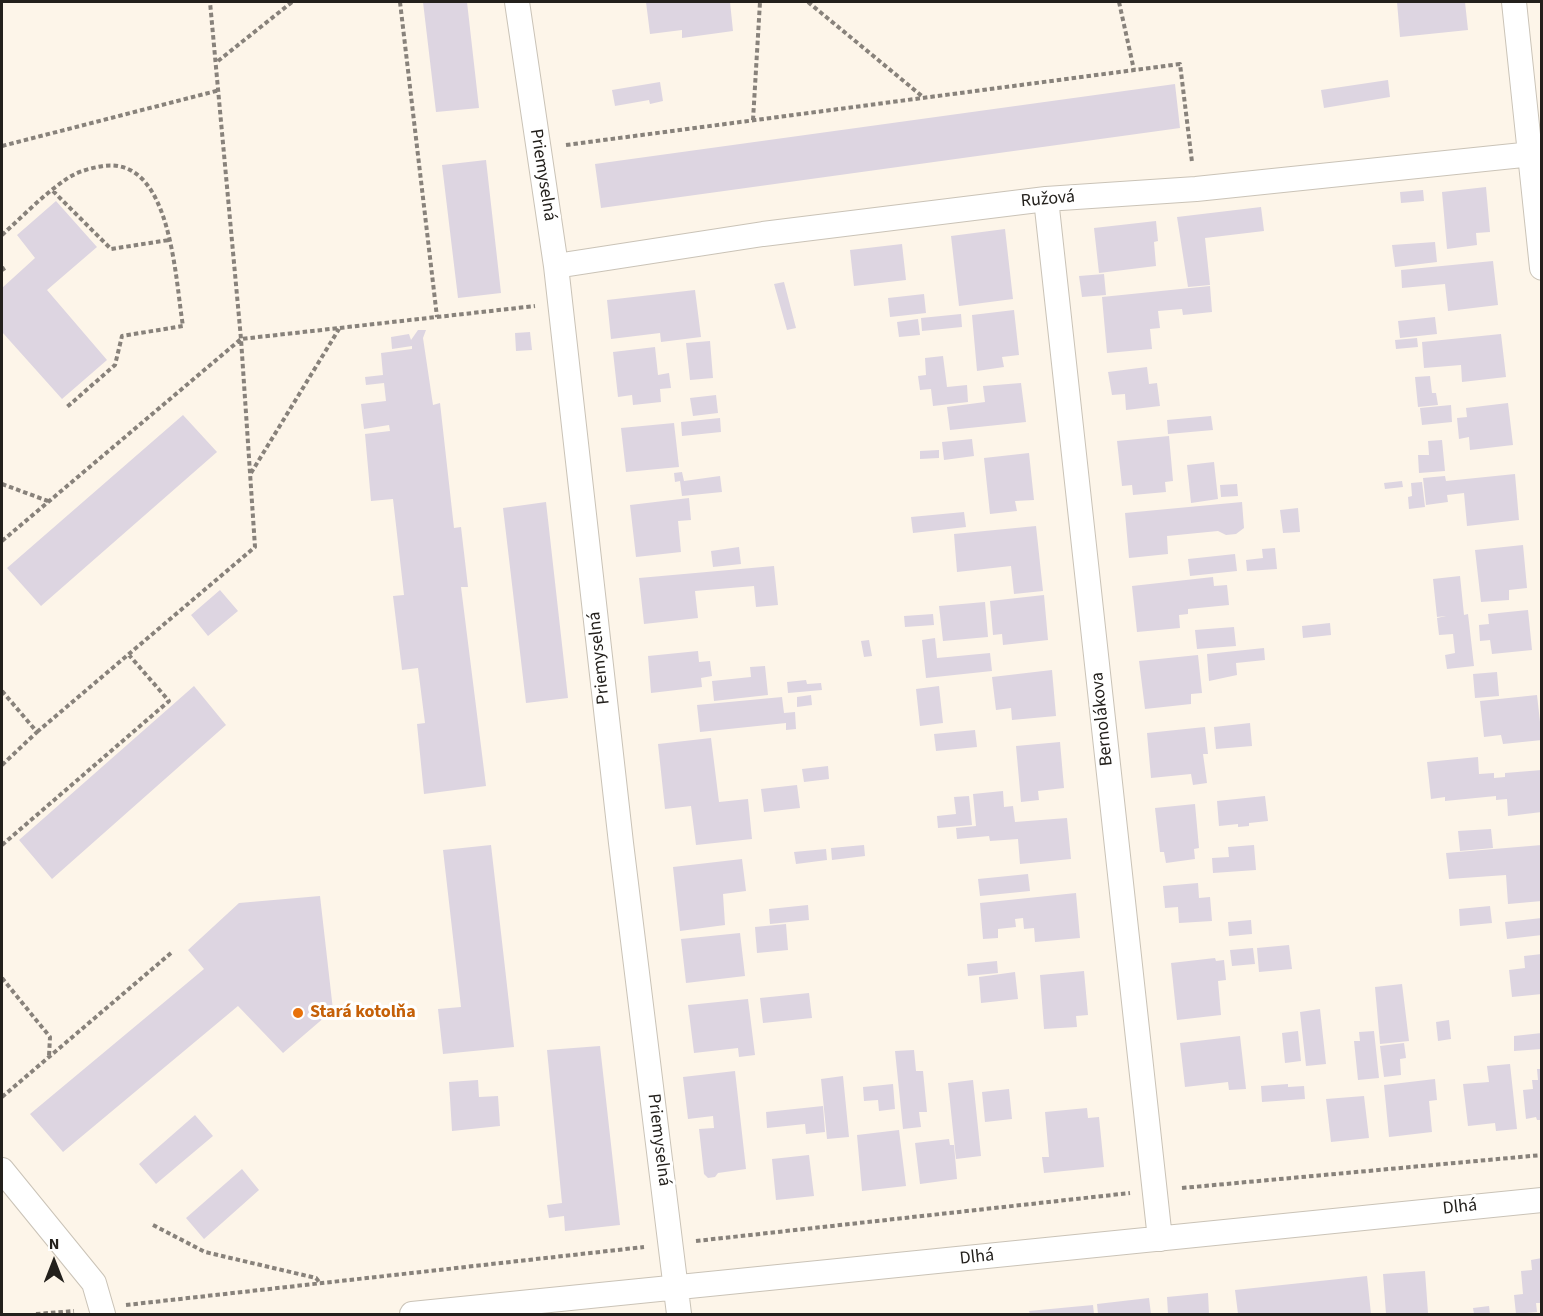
<!DOCTYPE html>
<meta charset="utf-8">
<style>
body{margin:0}
#map{position:relative;width:1543px;height:1316px;overflow:hidden;background:#fdf5e9;font-family:"Source Sans 3",sans-serif}
canvas{display:block}
.frame{position:absolute;inset:0;border:3px solid #23201c;pointer-events:none}
.north{position:absolute;left:24px;top:1232px;width:60px;height:60px;-webkit-text-stroke:4px #fff;paint-order:stroke;rotate:0deg;font-size:16px;font-weight:700;line-height:24px;text-align:center;color:#23201c}
.north::after{content:'';display:block;margin:auto;width:21px;height:27px;background:#23201c;clip-path:polygon(50% 0,100% 100%,50% 72%,0 100%)}
</style>
<div id="map">
<canvas width="1543" height="1316"></canvas>
<div class="frame"></div>
<div class="north">N</div>
</div>
<script>
const context = document.querySelector('canvas').getContext('2d');
context.lineJoin = 'round';
function fillPath(path, color) {
  context.fillStyle = color;
  context.fill(path, 'evenodd');
}
function trace(path, color, width, dash) {
  context.strokeStyle = color;
  context.lineWidth = width;
  context.lineCap = dash ? 'butt' : 'round';
  context.setLineDash(dash || []);
  context.stroke(path);
}
function label(font, color, halo, rows, align = 'center') {
  context.font = font + ' "Source Sans 3",sans-serif';
  context.lineWidth = 6;
  context.setLineDash([]);
  context.textBaseline = 'middle';
  context.strokeStyle = halo;
  context.fillStyle = color;
  for (const [text, x, y, turn = 0] of rows) {
    context.save();
    context.translate(x, y);
    context.rotate((+turn || 0) * Math.PI / 180);
    context.textAlign = isNaN(turn) ? turn : align;
    if (halo) context.strokeText(text, 0, 0);
    context.fillText(text, 0, 0);
    context.restore();
  }
}
fillPath(new Path2D(`
 M423 2H467L479 108 436 112Z
 M646 2H730L733 31 682 38V30L650 34Z
 M1397 2H1465L1468 30 1400 37Z
 M1388 80 1390 97 1324 108 1321 90Z
 M660 82 663 101 650 104 649 100 615 106 612 90Z
 M1175 84 1180 128 601 208 595 164Z
 M486 160 501 293 458 298 442 165Z
 M1486 187 1490 232 1476 233 1477 245 1447 249 1442 192Z
 M1423 190 1424 201 1401 203 1400 192Z
 M56 201 97 247 47 290 107 360 62 399 2 332V288L35 258 17 235Z
 M1261 207 1264 231 1205 238 1210 285 1188 287 1177 217Z
 M1156 221 1158 241 1154 242 1156 266 1099 273 1094 228Z
 M1005 229 1013 299 959 306 951 236Z
 M1435 242 1437 262 1395 267 1392 245Z
 M902 244 906 280 854 286 850 250Z
 M1493 261 1498 305 1448 311 1445 284 1402 288 1401 270Z
 M1104 274 1106 295 1082 297 1079 276Z
 M784 282 796 328 787 330 774 284Z
 M1210 286 1212 312 1183 315 1182 309 1158 311 1160 328 1150 329 1152 349 1107 353 1102 297Z
 M695 290 701 337 661 342 660 333 611 339 607 300Z
 M924 294 926 313 890 317 888 298Z
 M1014 310 1019 355 1002 357 1004 367 977 371 972 315Z
 M961 314 962 327 922 331 921 318Z
 M1435 317 1437 334 1400 338 1398 321Z
 M918 319 920 335 899 337 897 322Z
 M418 330H426L423 338 433 405 440 403 454 528 461 527 468 587H461L486 786 424 794 417 724 425 723 418 668 402 670 393 596 404 595 393 499 371 501 365 434 390 431 389 425 364 429 361 404 386 401 384 383 366 385 365 377 383 375 381 353 412 349V346L392 349 391 337 409 334 411 340Z
 M530 332 532 350 516 351 515 333Z
 M1501 334 1506 377 1462 382 1461 365 1424 368 1422 342Z
 M1417 338 1418 347 1396 349 1395 340Z
 M710 341 713 378 690 380 686 343Z
 M655 347 658 375 669 373 671 388 660 389 661 402 633 405 632 395 618 397 613 352Z
 M943 356 947 387 967 385 968 402 933 406 931 389 920 390 918 376 926 375 925 358Z
 M1147 367 1149 384 1157 383 1160 406 1126 410 1125 394 1112 395 1108 372Z
 M1430 376 1432 393H1436L1438 405 1418 407 1415 377Z
 M1021 383 1026 422 950 430 947 407 985 402 983 386Z
 M716 395 718 413 693 416 690 398Z
 M1508 403 1513 445 1470 450 1469 437 1459 439 1457 418 1467 417 1466 408Z
 M1451 405 1452 422 1422 425 1420 408Z
 M183 415 217 452 41 606 7 568Z
 M1211 416 1213 430 1168 434 1167 420Z
 M720 418 721 432 682 436 681 422Z
 M674 423 679 467 626 472 621 428Z
 M1169 436 1173 481 1165 482 1166 492 1133 495 1132 485 1122 486 1117 441Z
 M972 439 974 456 944 460 942 442Z
 M1442 440 1445 471 1419 473 1418 455H1429L1428 441Z
 M939 450V458L920 459V451Z
 M1029 453 1034 500 1015 501 1017 511 990 514 984 458Z
 M1214 462 1218 499 1191 503 1187 465Z
 M682 472 684 481 720 476 722 492 682 496 680 481 675 482 674 473Z
 M1515 474 1519 520 1467 526 1464 493 1447 495 1448 502 1426 505 1423 478 1445 476 1446 481Z
 M1402 481 1403 487 1385 489 1384 483Z
 M1422 482 1425 507 1409 509 1408 497 1412 496 1411 483Z
 M1237 484 1238 496 1221 497 1220 485Z
 M689 498 691 520 678 521 681 552 636 557 630 505Z
 M546 502 568 698 526 703 503 508Z
 M1242 502 1244 528 1236 534 1226 535 1218 531 1167 536 1168 554 1129 558 1125 513Z
 M1298 508 1300 532 1283 533 1280 510Z
 M964 512 966 527 913 533 911 517Z
 M1036 526 1043 591 1014 594 1011 566 957 572 954 534Z
 M1523 545 1527 588 1509 590V600L1481 602 1475 550Z
 M739 547 741 564 713 567 711 551Z
 M1275 548 1277 569 1247 571 1246 560 1263 558 1262 549Z
 M1235 554 1237 571 1190 576 1188 559Z
 M774 566 778 605 756 607 754 586 695 591 698 618 644 624 639 578Z
 M1460 576 1464 615 1468 614 1474 666 1447 669 1445 655 1455 653 1453 634 1439 635 1437 618 1446 616 1437 617 1433 579Z
 M1213 577 1214 586 1227 585 1229 605 1188 609V614L1179 615 1180 628 1137 632 1132 586Z
 M220 590 238 611 208 636 191 615Z
 M1044 595 1048 640 1003 645 1002 634 993 635 990 601Z
 M985 602 988 637 943 641 939 606Z
 M1528 610 1532 650 1492 654 1490 640 1480 641 1479 625 1489 624 1488 614Z
 M933 614 934 625 905 627 904 616Z
 M1330 623 1331 635 1303 638 1302 626Z
 M1234 627 1236 646 1197 649 1195 630Z
 M935 638 937 658 990 653 992 671 926 678 922 640Z
 M869 640 872 656 864 657 861 641Z
 M1264 648 1265 660 1236 663 1237 675 1209 681 1207 654Z
 M698 651 699 662 710 661 712 676 701 678 702 687 651 693 648 656Z
 M1198 655 1202 693 1191 694V704L1145 709 1139 661Z
 M765 666 768 695 714 701 712 681 751 677 750 667Z
 M1052 670 1056 716 1012 720 1011 708 996 710 992 677Z
 M1497 672 1499 696 1475 698 1473 674Z
 M806 680 807 684 821 683 822 690 788 693 787 682Z
 M194 686 226 725 52 879 19 840Z
 M939 686 943 723 920 726 916 689Z
 M811 695 812 705 797 707V697Z
 M1537 695 1542 740 1503 744 1501 735 1484 737 1480 701Z
 M782 697 784 713 795 712 796 729 786 730V723L700 732 697 705Z
 M1250 723 1252 746 1216 749 1214 727Z
 M1205 727 1208 754H1203L1207 783 1193 785 1191 774 1151 778 1147 733Z
 M975 730 977 747 936 751 934 734Z
 M711 738 719 802 748 799 752 839 696 845 691 806 665 809 658 744Z
 M1060 742 1064 788 1038 791 1039 800 1021 802 1016 746Z
 M1478 757 1479 774 1494 773V778L1505 777V773L1542 770V812L1508 816 1507 799 1496 800V796L1445 801V797L1431 799 1427 762Z
 M828 766 829 779 804 782 802 769Z
 M797 785 800 808 764 812 761 789Z
 M1003 791 1004 807 1013 806 1015 822 1067 818 1071 859 1020 864 1018 839 990 841 989 836 957 839 956 828 976 826 973 794Z
 M969 796 972 825 938 828 937 816 956 814 954 797Z
 M1265 796 1268 821 1249 823V826L1238 827V824L1219 826 1217 801Z
 M1195 804 1199 848 1194 849 1195 859 1166 863 1164 852H1160L1155 808Z
 M1491 829 1493 848 1460 851 1458 831Z
 M491 845 514 1047 443 1054 438 1009 461 1007 443 850Z
 M864 845 865 856 832 860 831 848Z
 M1254 845 1256 870 1213 873 1212 858 1229 857 1228 847Z
 M1542 845V901L1508 904 1506 875 1449 879 1446 853Z
 M826 849 827 860 796 864 794 852Z
 M742 859 746 891 723 894 725 925 680 931 673 867Z
 M1028 874 1030 891 980 896 978 879Z
 M1198 883 1199 898 1210 897 1212 921 1179 923 1178 907 1165 908 1163 886Z
 M1076 893 1080 938 1035 942 1034 928 1024 929 1023 918 1015 919 1016 927 998 929V938L983 939 980 903Z
 M320 896 333 1010 283 1053 238 1006 63 1152 30 1114 204 969 188 950 239 903Z
 M808 905 809 920 770 924 769 909Z
 M1490 906 1492 923 1460 926 1459 909Z
 M1542 918V935L1507 939 1505 922Z
 M1251 920 1252 934 1229 936 1228 922Z
 M786 924 788 950 757 953 755 927Z
 M740 933 745 976 686 983 681 939Z
 M1289 945 1292 969 1259 972 1257 948Z
 M1253 948 1255 964 1232 966 1230 950Z
 M1542 954V994L1512 997 1509 970 1525 968 1524 956Z
 M1215 958 1216 961 1224 960 1226 980 1218 981 1221 1015 1177 1020 1171 963Z
 M997 961 998 973 968 976 967 964Z
 M1084 971 1088 1015 1076 1016 1077 1027 1044 1029 1040 975Z
 M1015 972 1018 999 981 1003 979 977Z
 M1402 984 1409 1041 1380 1044 1375 987Z
 M809 993 812 1018 763 1023 760 998Z
 M748 999 755 1055 739 1057 738 1048 694 1053 688 1005Z
 M1320 1009 1326 1064 1306 1066 1300 1012Z
 M1449 1020 1451 1039 1438 1041 1436 1022Z
 M1298 1031 1301 1061 1285 1063 1282 1033Z
 M1374 1031 1379 1078 1358 1080 1354 1041H1360L1359 1032Z
 M1542 1033V1049L1514 1051V1036Z
 M1240 1036 1246 1089 1229 1090 1228 1082 1185 1087 1180 1043Z
 M1404 1043 1406 1058 1400 1059 1401 1075 1384 1077 1380 1046Z
 M600 1046 620 1225 565 1231 564 1216 549 1218 547 1205 562 1203 547 1050Z
 M914 1050 916 1071H923L927 1112H919L921 1127 903 1129 895 1051Z
 M1510 1064 1517 1129 1496 1131 1495 1123 1468 1126 1463 1084 1489 1082 1487 1066Z
 M1537 1069H1542V1120H1537L1536 1117 1526 1119 1523 1090 1533 1089 1532 1080H1538Z
 M735 1071 746 1169 718 1173 715 1177 708 1178 704 1174 699 1129 714 1128 713 1116 688 1119 683 1077Z
 M843 1076 849 1137 827 1139 821 1079Z
 M1435 1079 1437 1100 1429 1101 1432 1132 1389 1137 1384 1085Z
 M478 1080 479 1097 498 1096 500 1126 452 1131 449 1082Z
 M973 1080 981 1156 956 1159 948 1083Z
 M893 1084 895 1109 879 1111 878 1100 864 1101 863 1087Z
 M1288 1084V1087L1304 1086 1305 1099 1262 1102 1261 1086Z
 M1009 1089 1012 1119 985 1122 982 1092Z
 M1364 1096 1369 1138 1331 1142 1326 1099Z
 M823 1106 825 1132 806 1134 805 1124 767 1128 766 1112Z
 M1087 1108 1088 1118 1099 1117 1104 1167 1044 1173 1042 1157H1049L1045 1112Z
 M195 1115 213 1136 156 1184 139 1164Z
 M899 1130 906 1186 862 1191 857 1135Z
 M949 1139 950 1145H954L957 1179 920 1184 915 1143Z
 M809 1155 814 1196 776 1200 772 1159Z
 M242 1169 259 1190 204 1239 186 1218Z
 M1542 1258V1303H1536L1537 1312 1516 1314 1514 1295 1523 1294 1521 1271 1532 1270 1531 1260Z
 M1425 1271 1428 1313 1386 1314 1383 1274Z
 M1367 1276 1371 1314H1238L1235 1290Z
 M1208 1293 1209 1314H1168L1167 1297Z
 M1149 1298 1151 1314H1098L1097 1304Z
 M1093 1305 1094 1314H1030L1029 1311Z
 M1489 1306 1490 1314H1474L1473 1308Z`), '#ddd5e1');
const minor = new Path2D(`
 M517 2 556 266 621 843 679 1314
 M1514 2 1542 268
 M1046 199 1160 1239
 M556 266 763 234 1046 199 1196 189 1542 153
 M2 1170 94 1283 103 1314
 M412 1314 1542 1200`);
trace(minor, '#cac3b7', 26);
trace(new Path2D(`
 M400 2 437 317
 M808 2 923 97
 M1119 2 1134 70
 M218 61 292 2
 M753 120 760 2
 M566 145 1180 64 1192 162
 M2 146 220 90
 M53 191 111 249 169 240
 M2 235C23 216 45 193 68 178 79 171 91 168 103 166 172 156 175 280 183 326L122 336 115 365 67 407
 M2 267 5 272
 M251 473 339 329
 M2 484 48 501
 M2 541 241 339 535 306
 M2 691 37 732 2 765
 M37 732 255 547 241 339 210 2
 M2 845 169 701 129 655
 M2 978 50 1037 49 1056
 M2 1097 171 953
 M1182 1188 1542 1155
 M153 1225 205 1252 316 1278 320 1283
 M696 1241 1130 1193
 M126 1305 644 1247
 M36 1314 74 1311`), '#88827b', 4, [4.5, 3]);
trace(minor, '#fff', 24);
for (const [x, y, r, color] of [
 [298,1013,6,"#e8710a"]
]) {
  const dot = new Path2D();
  dot.arc(x, y, r, 0, 2 * Math.PI);
  context.fillStyle = color;
  context.fill(dot);
  trace(dot, '#fff', 2);
}
label('18px', '#23201c', '#fff', [
 ["Priemyselná",542,175,81],
 ["Ružová",1048,200,-5],
 ["Priemyselná",600,658,-96],
 ["Bernolákova",1103,719,-96],
 ["Priemyselná",658,1140,83],
 ["Dlhá",1460,1208,-6],
 ["Dlhá",977,1258,-6]
]);
label('bold 18px', '#c56008', '#fff', [
 ["Stará kotolňa",310,1013]
], 'left');
</script>
